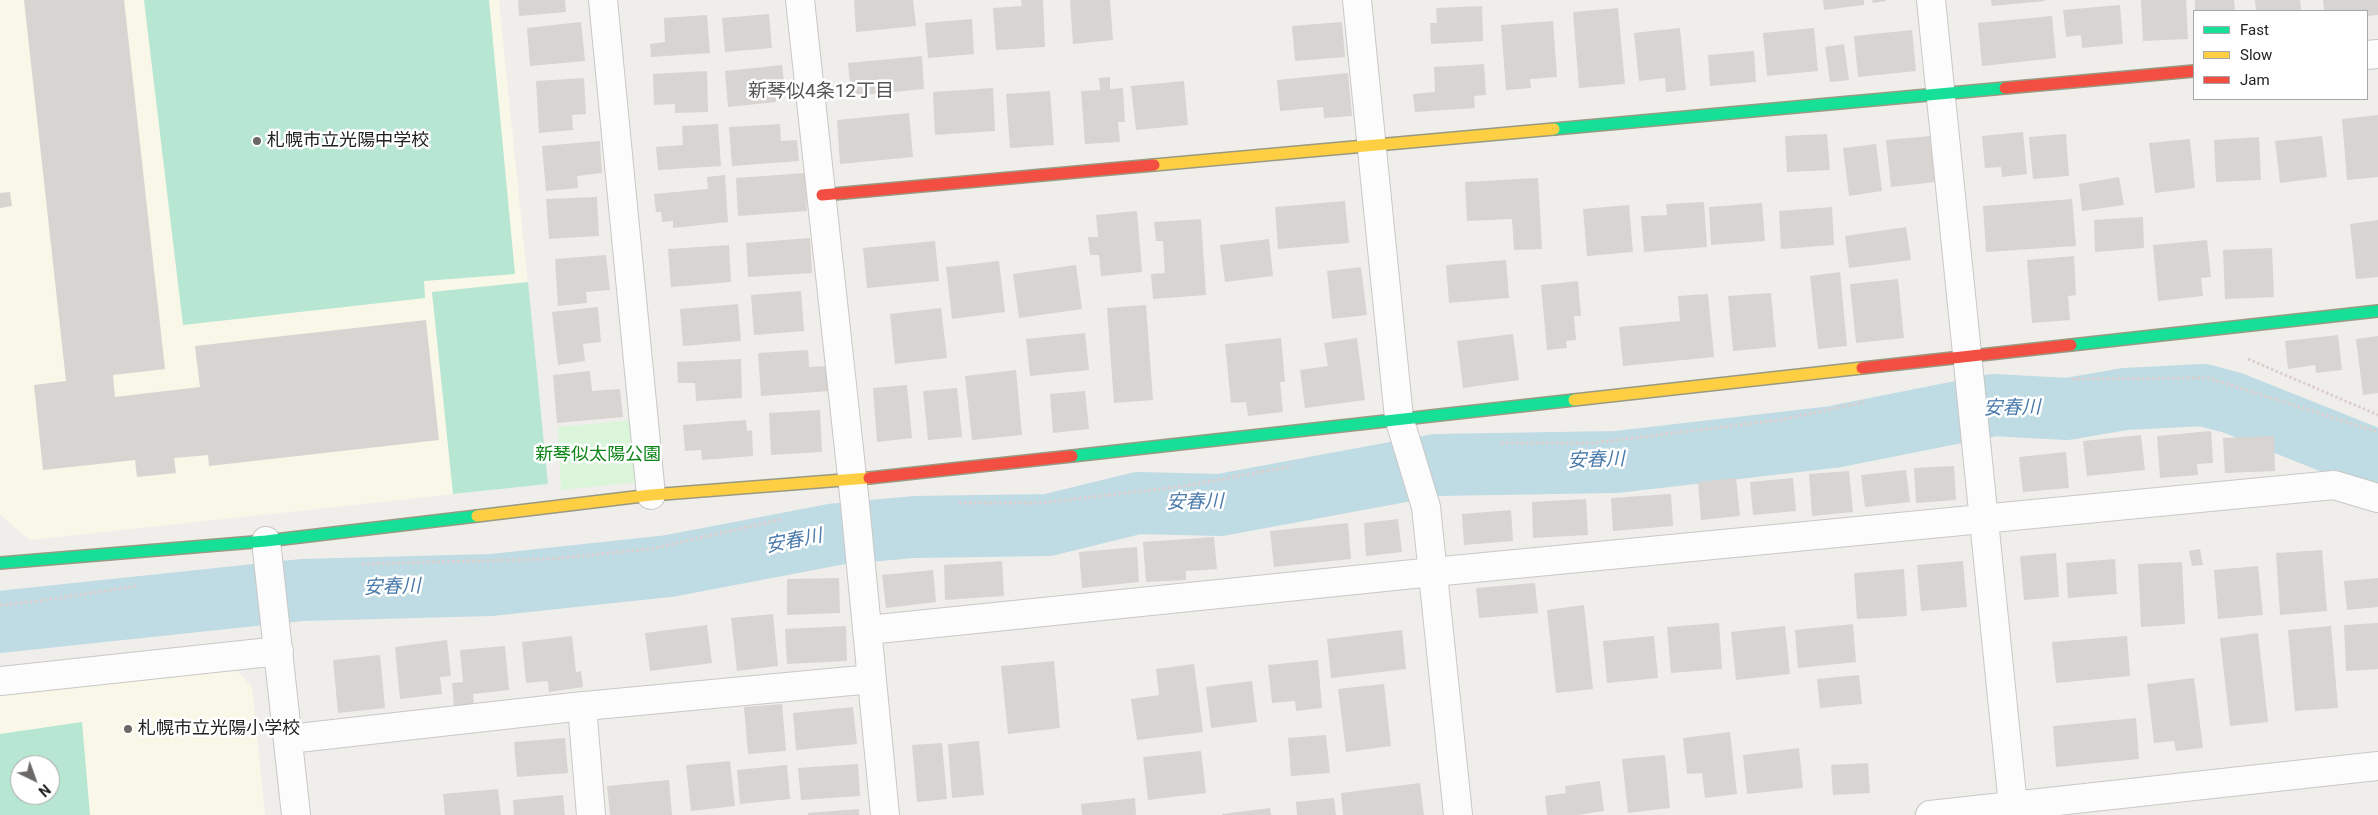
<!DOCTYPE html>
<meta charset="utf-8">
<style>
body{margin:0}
#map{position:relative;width:2378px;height:815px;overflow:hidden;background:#f0eeeb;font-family:Roboto,sans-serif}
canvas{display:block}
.legend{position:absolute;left:2193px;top:10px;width:175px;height:90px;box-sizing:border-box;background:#fff;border:1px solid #a7a7a7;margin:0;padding:6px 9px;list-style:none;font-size:15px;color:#222}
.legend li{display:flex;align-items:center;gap:10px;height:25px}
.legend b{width:25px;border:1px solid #a7a7a7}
.north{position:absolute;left:10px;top:755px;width:50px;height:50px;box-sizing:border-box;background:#fff;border:1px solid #a7a7a7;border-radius:50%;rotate:138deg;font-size:14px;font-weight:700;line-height:20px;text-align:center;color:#222}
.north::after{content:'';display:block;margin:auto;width:18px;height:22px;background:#6a6968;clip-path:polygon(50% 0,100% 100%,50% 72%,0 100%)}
</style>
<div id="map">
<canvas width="2378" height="815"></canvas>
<ul class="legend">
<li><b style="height:6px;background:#16e098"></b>Fast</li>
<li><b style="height:6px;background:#ffcf43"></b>Slow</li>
<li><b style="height:6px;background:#f24e42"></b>Jam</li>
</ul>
<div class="north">N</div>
</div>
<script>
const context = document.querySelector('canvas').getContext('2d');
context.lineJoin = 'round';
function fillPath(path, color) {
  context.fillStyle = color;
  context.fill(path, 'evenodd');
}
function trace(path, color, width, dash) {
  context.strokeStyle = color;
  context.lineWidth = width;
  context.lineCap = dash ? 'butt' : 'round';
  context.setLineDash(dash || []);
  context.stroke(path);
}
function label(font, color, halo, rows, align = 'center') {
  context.font = font + ' Roboto,"Noto Sans JP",sans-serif';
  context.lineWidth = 5;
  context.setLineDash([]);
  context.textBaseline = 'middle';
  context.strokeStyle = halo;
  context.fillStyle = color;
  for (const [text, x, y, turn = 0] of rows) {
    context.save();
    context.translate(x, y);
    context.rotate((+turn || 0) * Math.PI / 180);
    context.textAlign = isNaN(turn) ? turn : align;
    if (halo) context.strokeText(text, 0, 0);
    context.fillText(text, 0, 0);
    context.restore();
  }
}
fillPath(new Path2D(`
 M0 0H499L548 484 30 540 0 515Z
 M234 668 252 687 265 815H0V693ZM20 765H50V795H20Z`), '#f8f7e8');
fillPath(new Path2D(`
 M633 420 639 482 561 490 558 427Z`), '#daf5da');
fillPath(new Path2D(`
 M144 0H489L515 274 424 281 425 298 183 325Z
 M528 282 548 484 453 494 432 292Z
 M82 722 90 815H0V734ZM20 765H50V795H20Z`), '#b7e6d2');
trace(new Path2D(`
 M0 622 302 590 491 585 669 566 837 534 914 527 1048 525 1138 503 1220 505 1436 465 1616 462 1833 437 1994 405 2067 409 2125 399 2203 395 2233 403 2378 461`), '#bfdbe3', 62);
fillPath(new Path2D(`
 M24 0H124L165 369 113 375 115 397 200 387 195 346 426 320 439 440 209 466 208 455 174 458 176 473 137 477 135 460 43 470 34 385 66 381Z
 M518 0H565L566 12 519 16Z
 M854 0H913L916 26 856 32Z
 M1021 0H1043L1045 47 996 50 993 8 1022 6Z
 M1070 0H1110L1113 40 1073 44Z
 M1823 0H1864V5L1824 10Z
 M1872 0H1886V1L1873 3Z
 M1991 0H2045V1L1992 6Z
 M2141 0H2186L2188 39 2143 41Z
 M2195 0H2234L2235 11H2195Z
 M2255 0H2300L2301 11H2256Z
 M2323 0H2378V15L2367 16V11H2324Z
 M2120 5 2123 44 2082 48 2081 35 2066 37 2063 10Z
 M1482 6 1483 41 1431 44 1430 23H1437L1436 8Z
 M1618 8 1625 84 1579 88 1573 12Z
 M769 14 772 48 725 52 722 18Z
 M707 15 710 53 651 57 650 44 665 42 664 18Z
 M2052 16 2056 58 1982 66 1978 23Z
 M972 19 974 54 928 58 925 23Z
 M1553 21 1557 77 1530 79 1531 88 1506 90 1501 25Z
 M581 22 585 61 530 66 527 28Z
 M1342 22 1345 57 1295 61 1292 26Z
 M1680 28 1686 90 1666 92 1665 78 1639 81 1634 33Z
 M1814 28 1818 71 1767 76 1763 33Z
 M1912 30 1916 71 1858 77 1854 36Z
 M1844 44 1849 80 1830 82 1825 47Z
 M1754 51 1756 82 1710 86 1708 55Z
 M922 56 924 89 851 96 848 63Z
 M1484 64 1486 95 1474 96 1475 108 1415 112 1413 94 1435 92 1434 67Z
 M782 65 785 90 775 91 776 102 728 107 725 71Z
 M707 71 708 112 675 113V104L654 105 653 74Z
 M1348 73 1352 116 1324 118 1323 107 1280 111 1277 80Z
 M1110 77V89L1123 88 1125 122H1118L1120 142 1085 144 1081 91 1100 90 1099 78Z
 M584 78 586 114 572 115 573 130 539 133 536 81Z
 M1184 81 1188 125 1136 130 1131 86Z
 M993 88 995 131 935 135 933 92Z
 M1050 91 1054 145 1010 148 1006 94Z
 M909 113 913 157 840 164 837 120Z
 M2378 115V177L2347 180 2342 119Z
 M718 124 721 166 658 170 656 147 683 145 682 126Z
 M780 124 781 141 797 140 799 161 732 166 729 127Z
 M2023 132 2027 174 2002 177 2001 167 1985 168 1982 136Z
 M1827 134 1830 170 1787 172 1785 136Z
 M2066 134 2069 176 2033 179 2029 137Z
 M1931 136 1935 182 1891 187 1886 140Z
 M2322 136 2327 177 2280 183 2275 141Z
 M2259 137 2261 180 2216 182 2214 140Z
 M2190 139 2195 188 2155 193 2149 143Z
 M600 141 602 173 577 176 578 188 546 191 542 146Z
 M1876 144 1882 191 1849 196 1843 148Z
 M805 173 807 211 738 216 736 178Z
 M725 175 728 222 673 228V221L662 222 661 212H656L654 194 708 189 707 177Z
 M2119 177 2124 205 2082 211 2079 184Z
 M1538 178 1542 249 1514 250 1512 219 1467 221 1465 182Z
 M10 192 12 206 0 208V193Z
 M597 197 599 236 549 239 546 199Z
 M2072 199 2076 246 1986 252 1983 206Z
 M1345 201 1349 243 1278 249 1275 207Z
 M1704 202 1707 247 1644 252 1641 216 1667 215 1666 204Z
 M1762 203 1765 241 1711 245 1709 207Z
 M1629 205 1633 252 1587 256 1583 209Z
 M1832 207 1834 245 1781 249 1779 211Z
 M1137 211 1142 272 1101 276 1099 255H1090L1088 237H1098L1096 215Z
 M2143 217 2144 248 2095 252 2094 220Z
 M1201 219 1206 295 1153 299 1151 274 1165 273 1163 241H1156L1154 222Z
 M2378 220V277L2356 279 2350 224Z
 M1906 227 1911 260 1849 268 1845 236Z
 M810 238 812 273 748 277 746 243Z
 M1269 239 1273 276 1225 282 1220 245Z
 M2207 240 2211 277 2201 278 2203 296 2158 301 2153 245Z
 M935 241 939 281 867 288 863 248Z
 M729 245 731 282 671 287 668 249Z
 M2272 248 2274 297 2225 299 2223 250Z
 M606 255 610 290 586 292 587 303 558 306 555 259Z
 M2074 256 2076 295 2068 296 2070 320 2032 323 2027 260Z
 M1506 260 1509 298 1449 303 1446 265Z
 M999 261 1005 312 952 319 946 267Z
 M1076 265 1082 309 1019 318 1013 274Z
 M1361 267 1367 315 1332 319 1327 271Z
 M1840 272 1847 346 1818 349 1810 276Z
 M1898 279 1904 338 1856 343 1850 284Z
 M1578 281 1581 316H1574L1576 340 1566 341 1567 348 1547 350 1541 285Z
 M801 291 804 331 754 335 751 295Z
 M1771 293 1776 347 1733 351 1728 296Z
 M1708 294 1714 357 1623 366 1619 327 1680 321 1678 296Z
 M738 304 741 341 683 346 680 309Z
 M1146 305 1153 400 1114 403 1107 308Z
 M598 307 601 342 583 344 585 361 558 365 552 312Z
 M941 308 947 358 895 364 890 314Z
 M1085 333 1089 370 1030 376 1026 339Z
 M1513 334 1519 380 1463 388 1457 341Z
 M2338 335 2342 370 2316 373 2315 365 2288 369 2285 341Z
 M2378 336V393L2363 395 2356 339Z
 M1281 338 1285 382H1280L1283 412 1248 416 1246 402 1231 403 1225 344Z
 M1357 338 1365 400 1305 408 1300 370 1328 366 1324 343Z
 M808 350 809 367 829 366 830 391 761 396 758 353Z
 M741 359 742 398 696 401 695 383H678L677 362Z
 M1016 370 1022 435 972 440 965 376Z
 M590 371 592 391 620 389 623 417 557 423 553 375Z
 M907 385 912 438 877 442 873 388Z
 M957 388 962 437 928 440 923 391Z
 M1085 391 1089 429 1053 433 1050 394Z
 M820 410 822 452 771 455 769 413Z
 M746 420 747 431 752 430 753 456 702 460 701 450 685 451 683 425Z
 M2211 431 2213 463 2197 464 2198 475 2160 478 2157 436Z
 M2141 435 2145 470 2087 476 2083 441Z
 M2274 436 2275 471 2225 473 2223 438Z
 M2066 452 2069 488 2023 492 2019 457Z
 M1954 466 1956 500 1916 503 1914 468Z
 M1906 470 1910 502 1865 507 1861 475Z
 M1849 471 1853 512 1812 516 1809 474Z
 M1736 478 1740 516 1701 520 1698 482Z
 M1793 478 1796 511 1753 515 1750 482Z
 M1671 494 1673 526 1613 531 1611 498Z
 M1586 499 1588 535 1533 538 1532 502Z
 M1511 510 1513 541 1464 545 1462 514Z
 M1398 519 1402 552 1366 556 1364 523Z
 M1348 523 1351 559 1274 567 1270 531Z
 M1214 537 1217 569 1186 571V580L1146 582 1143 542Z
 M1137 547 1139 582 1082 588 1079 552Z
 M2200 549 2203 565 2192 566 2189 551Z
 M2322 550 2327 611 2280 615 2276 553Z
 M2056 553 2059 597 2024 600 2020 556Z
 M2115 559 2117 594 2068 598 2066 563Z
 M1002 561 1004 596 945 600 944 565Z
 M1963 561 1967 607 1921 611 1917 565Z
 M2182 562 2185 624 2141 627 2138 564Z
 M2258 566 2263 615 2218 619 2214 570Z
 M1904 569 1907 616 1857 619 1854 573Z
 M933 570 936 602 886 608 882 575Z
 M839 578 840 613 787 615V579Z
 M2378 578V607L2347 610 2344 581Z
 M1535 583 1538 613 1479 618 1476 588Z
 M1584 605 1593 689 1556 693 1547 610Z
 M773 614 778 666 737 671 731 618Z
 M1719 623 1722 669 1671 673 1667 627Z
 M2378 623V669L2346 671 2344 625Z
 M1853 624 1856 662 1798 668 1795 630Z
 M707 625 712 663 650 671 645 633Z
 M846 626 847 661 787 664 785 629Z
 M1785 626 1790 674 1736 680 1731 632Z
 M2331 626 2338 708 2295 711 2288 630Z
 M1402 630 1406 669 1331 678 1327 639Z
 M2258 633 2268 722 2230 726 2220 638Z
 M572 636 576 672 581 671 583 687 549 692 548 681 526 683 522 642Z
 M1654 636 1658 678 1607 683 1603 641Z
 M2127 636 2130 676 2056 683 2052 642Z
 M447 640 451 676 440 677 442 694 400 699 395 647Z
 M505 646 509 690 473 694 474 705 454 707 452 683 463 682 460 650Z
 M380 655 385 708 338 713 333 660Z
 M1318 660 1322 708 1296 711 1295 701 1272 703 1268 665Z
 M1054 661 1060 728 1008 734 1001 666Z
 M1194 664 1203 732 1137 740 1131 699 1159 695 1156 669Z
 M1859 675 1862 704 1820 708 1817 679Z
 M2194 678 2203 748 2176 751 2174 741 2154 743 2147 684Z
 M1252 681 1257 722 1211 728 1206 687Z
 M1384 684 1391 746 1346 752 1338 689Z
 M782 704 786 751 748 754 744 707Z
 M853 707 857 744 796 750 793 713Z
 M2136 718 2139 759 2056 767 2053 726Z
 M1730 732 1737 794 1705 798 1702 773 1687 774 1683 738Z
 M1326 735 1330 773 1291 776 1288 738Z
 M565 738 568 773 517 777 514 742Z
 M979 741 984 795 952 798 948 744Z
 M942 743 947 799 917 802 912 745Z
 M1799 748 1803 788 1747 794 1743 755Z
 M1201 751 1206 793 1148 800 1143 757Z
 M1665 755 1670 808 1628 813 1622 759Z
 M730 761 735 806 691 811 686 765Z
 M1868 763 1870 793 1833 795 1831 765Z
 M858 764 860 796 801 800 798 768Z
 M787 765 790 799 740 804 737 770Z
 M669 780 672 815H610L607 786Z
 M1600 781 1604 811 1577 815H1547L1545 796 1566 793 1565 786Z
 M1420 783 1424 815H1343L1341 793Z
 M498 789 501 815H445L443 794Z
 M563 795 565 815H514L513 800Z
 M1135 798 1136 815H1082L1081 804Z
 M1334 798 1336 815H1297L1296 802Z
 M1270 808 1271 815H1222V814Z
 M859 809V815H808V813Z`), '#d7d4d2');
const street = new Path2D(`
 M603 0 651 495
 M800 0 855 504 885 815
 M1357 0 1399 418 1426 507 1458 815
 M1931 0 2014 815
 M2367 55 2378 54
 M266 541 296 815
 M868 630 1433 572 2334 485 2378 498
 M0 681 279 651
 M582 706 591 815
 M289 739 574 707 872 679
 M1930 815 2378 766`);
const fast = new Path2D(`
 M1554 129 2005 88
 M2071 345 2378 311
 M1072 456 1574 400
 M0 563 266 541 477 516`);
const slow = new Path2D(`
 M1154 165 1554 129
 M1574 400 1862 368
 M477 516 651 495 869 478`);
const jam = new Path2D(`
 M2005 88 2194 71
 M822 195 1154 165
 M1862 368 2071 345
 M869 478 1072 456`);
trace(street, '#c9c8c7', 30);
trace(fast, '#999a82', 14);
trace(slow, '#999a82', 14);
trace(jam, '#999a82', 14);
trace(new Path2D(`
 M2248 359 2378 415
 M2072 379 2208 378 2378 432
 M1501 443H1592L1780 420 1864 402
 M959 503H1041L1185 486 1292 466
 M362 564 548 559 651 549 782 519
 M0 605 39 601 136 586`), '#dccecd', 3, [2.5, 2.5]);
trace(street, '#fdfcfc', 28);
trace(fast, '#16e098', 11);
trace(slow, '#ffcf43', 11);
trace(jam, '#f24e42', 11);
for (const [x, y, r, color] of [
 [257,141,5,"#6a6968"],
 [128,729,5,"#6a6968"]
]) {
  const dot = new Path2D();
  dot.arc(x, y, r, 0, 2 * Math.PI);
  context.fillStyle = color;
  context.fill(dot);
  trace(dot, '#fff', 2);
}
label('18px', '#222', '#fff', [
 ["札幌市立光陽中学校",267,141],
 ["札幌市立光陽小学校",138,729]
], 'left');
label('18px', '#0c8416', '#fff', [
 ["新琴似太陽公園",598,455]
]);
label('19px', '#555', '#fff', [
 ["新琴似4条12丁目",821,92]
]);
label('italic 19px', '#4a7aab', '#fff', [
 ["安春川",2012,409,-1],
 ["安春川",1596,461,-2],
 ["安春川",1195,503,-1],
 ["安春川",794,542,-11],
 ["安春川",392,588,-2]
]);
</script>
